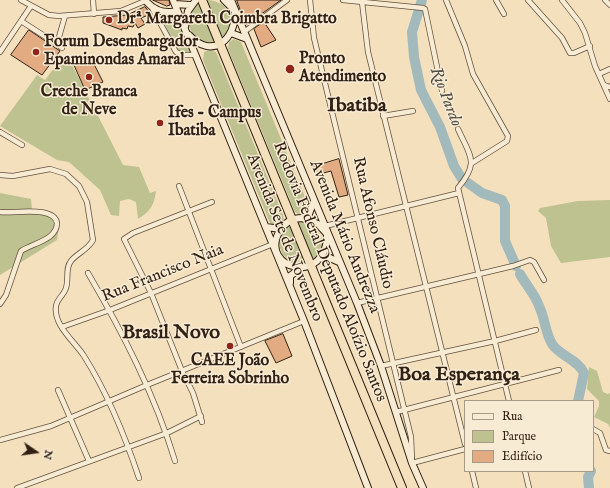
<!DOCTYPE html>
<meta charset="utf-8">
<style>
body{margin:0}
#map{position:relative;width:610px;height:488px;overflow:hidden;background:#f5e0bd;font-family:"IM FELL English",serif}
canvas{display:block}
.legend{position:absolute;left:464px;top:400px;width:130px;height:72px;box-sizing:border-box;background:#f8ebd4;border:1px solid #a89a87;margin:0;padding:5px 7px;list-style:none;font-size:12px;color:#312114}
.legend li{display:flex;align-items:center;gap:8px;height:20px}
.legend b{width:20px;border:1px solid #a89a87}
.north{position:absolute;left:16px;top:432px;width:40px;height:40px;-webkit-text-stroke:3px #f8ebd4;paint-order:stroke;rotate:103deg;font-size:11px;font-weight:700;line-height:16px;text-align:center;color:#312114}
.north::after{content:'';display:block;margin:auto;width:14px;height:18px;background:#312114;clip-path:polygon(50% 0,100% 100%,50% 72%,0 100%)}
</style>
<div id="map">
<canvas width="610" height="488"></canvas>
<ul class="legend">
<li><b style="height:5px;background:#f8ebd4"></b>Rua</li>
<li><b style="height:11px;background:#bdc290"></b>Parque</li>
<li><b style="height:11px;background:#e3ab82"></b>Edifício</li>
</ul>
<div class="north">N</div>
</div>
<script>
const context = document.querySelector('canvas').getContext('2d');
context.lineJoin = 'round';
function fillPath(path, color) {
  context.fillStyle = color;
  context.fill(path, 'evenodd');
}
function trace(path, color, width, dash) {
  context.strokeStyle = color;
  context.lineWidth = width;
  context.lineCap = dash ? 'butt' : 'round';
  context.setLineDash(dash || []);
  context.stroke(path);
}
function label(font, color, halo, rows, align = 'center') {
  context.font = font + ' "IM FELL English",serif';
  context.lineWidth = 3;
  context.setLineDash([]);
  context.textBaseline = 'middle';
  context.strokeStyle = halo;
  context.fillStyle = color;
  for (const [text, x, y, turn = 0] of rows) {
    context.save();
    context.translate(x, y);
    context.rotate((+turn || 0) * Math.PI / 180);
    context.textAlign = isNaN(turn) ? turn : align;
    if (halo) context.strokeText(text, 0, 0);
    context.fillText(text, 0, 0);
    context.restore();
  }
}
fillPath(new Path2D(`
 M206 0C229 0 241 23 221 39Z
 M199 3 214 42C190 45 179 17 199 3Z
 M171 14 178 19 192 53H182L178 50 160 15Z
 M234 39 241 42 308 204 309 207 305 214 300 215 295 212 228 49 229 42Z
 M209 50 216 52 283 215 284 220 278 226 270 223 203 60 204 52Z
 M57 64 72 65 123 165 139 167 150 193 156 191C154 205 151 211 138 219L136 202 129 199 120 201 119 216 111 215 100 190 69 162 57 160 0 126 37 75 45 80Z
 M0 193 31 199 32 210 60 221 57 240 0 275Z
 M610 200V257L561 263 551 246 546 218 538 211 540 208 578 201Z
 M303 221C322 229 330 245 313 260L297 222Z
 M290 225 306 263C281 267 270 239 290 225Z
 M589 367 597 371 603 392 608 394 610 393V428L608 424 594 417 599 406V401L587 389Z`), '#bdc290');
trace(new Path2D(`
 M422 0 412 32 414 57 421 90 440 127 454 166 462 179
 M468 183 482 193 502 200 505 206V241L516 266
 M520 274C526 285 535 294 539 306 545 318 545 332 552 344 560 356 577 359 584 373L578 401
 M589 488 588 477 591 471`), '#a2babc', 10);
const building = new Path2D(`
 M153 0H169L170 5 167 6Z
 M237 0H281L246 25Z
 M145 7 151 14 141 18 145 24 138 28 135 23 133 27 128 26 127 29 122 28V30L103 23V17L127 15Z
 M264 22 276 40 261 47 254 29Z
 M29 30 60 51 42 75 11 55Z
 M90 56 103 82 85 90 74 65 76 63 75 61 80 58 81 60Z
 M339 159 348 195 339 197 331 171 316 175 313 167Z
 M283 334 292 356 276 363 265 341Z`);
fillPath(building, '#e3ab82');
trace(building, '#312114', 1);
const street = new Path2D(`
 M21 0 49 15 59 16 121 11 145 1
 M93 0 94 14
 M310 0 314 38 411 437 412 460
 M343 0 423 8 425 9 442 91
 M446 0 465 46 473 74 508 136 507 141 472 163
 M496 0 504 14
 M528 0 562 38 570 53H574L590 46
 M562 0 580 23 585 33 595 66 610 99
 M605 0 610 5
 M362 2 368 52 465 444
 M152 8 176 52 183 55H195
 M21 21 57 44
 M244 32 287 0
 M62 48 57 44 65 16
 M0 52 31 6
 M599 74 610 69
 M604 85 610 87
 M383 116 413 111
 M458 129C470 156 480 162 458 188L509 401
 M0 132 22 145
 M0 175 13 176 50 169 66 174 79 186 87 202 93 240C88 250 77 253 71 261 65 268 69 279 66 288 64 295 57 299 56 306 53 325 75 342 84 356 108 394 125 436 139 478
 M179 186 241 347
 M0 212C13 214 54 205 57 223 57 240 33 243 21 251L6 295 0 304
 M325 226 459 193
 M88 273C123 333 155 395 175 461
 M357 303 513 266 530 260 534 262 544 280
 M62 327 110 310 273 244
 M381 366 495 341 536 330
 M58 390 89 461
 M396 412 559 370
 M202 422 193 393 182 371 151 293 124 239 133 233 212 202
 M593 429 600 433 606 450 610 451
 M0 440 51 426 147 385 304 321
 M412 463 465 449
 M472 471 476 488
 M525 471 529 488
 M17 488 167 433 201 416`);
const secondary = new Path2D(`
 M145 0C154 11 164 14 177 11
 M173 0 304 321 368 488
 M231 0 357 303 381 366 412 463 423 488
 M175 4 190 5
 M185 27 188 11 196 0
 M231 33 247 39
 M189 35C212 60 236 40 235 11L224 0
 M302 218 318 224 327 234C328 286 259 270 279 232 284 223 292 218 302 218Z
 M307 219 314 201
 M266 227 281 229
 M321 258H330L339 262
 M290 283V276L301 268`);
const highway = new Path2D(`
 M202 0 402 488`);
trace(street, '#62513e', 6);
trace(secondary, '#312114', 8);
trace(highway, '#312114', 10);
trace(street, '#f8ebd4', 4.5);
trace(secondary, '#f8ebd4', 6);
trace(highway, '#f5e0bd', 8);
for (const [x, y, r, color] of [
 [109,20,4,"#8f2418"],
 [36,52,4,"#8f2418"],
 [290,69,5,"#8f2418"],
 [89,77,4,"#8f2418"],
 [160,123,4,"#8f2418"],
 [230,346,4,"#8f2418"]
]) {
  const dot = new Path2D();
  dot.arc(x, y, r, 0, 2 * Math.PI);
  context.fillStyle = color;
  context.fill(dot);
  trace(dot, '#f8ebd4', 1.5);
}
label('bold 16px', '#312114', '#f8ebd4', [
 ["Drª Margareth Coimbra Brigatto",117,20],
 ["Forum Desembargador",44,43],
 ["Epaminondas Amaral",44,61],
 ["Pronto",299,60],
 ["Atendimento",299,78],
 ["Creche Branca",89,93,"center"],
 ["de Neve",89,111,"center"],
 ["Ifes - Campus",168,114],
 ["Ibatiba",168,132],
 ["CAEE João",230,362,"center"],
 ["Ferreira Sobrinho",230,380,"center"]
], 'left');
label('16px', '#312114', '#f8ebd4', [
 ["Rua Afonso Cláudio",372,223,77],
 ["Avenida Mário Andrezza",344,237,68],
 ["Avenida Sete de Novembro",284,238,68],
 ["Rodovia Federal Deputado Aloízio Santos",329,272,68],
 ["Rua Francisco Naia",163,274,-22]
]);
label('italic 17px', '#534f46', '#f8ebd4', [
 ["Rio Pardo",445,97,69]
]);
label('bold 20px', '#312114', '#f8ebd4', [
 ["Ibatiba",357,107],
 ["Brasil Novo",171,334],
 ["Boa Esperança",459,376]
]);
</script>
